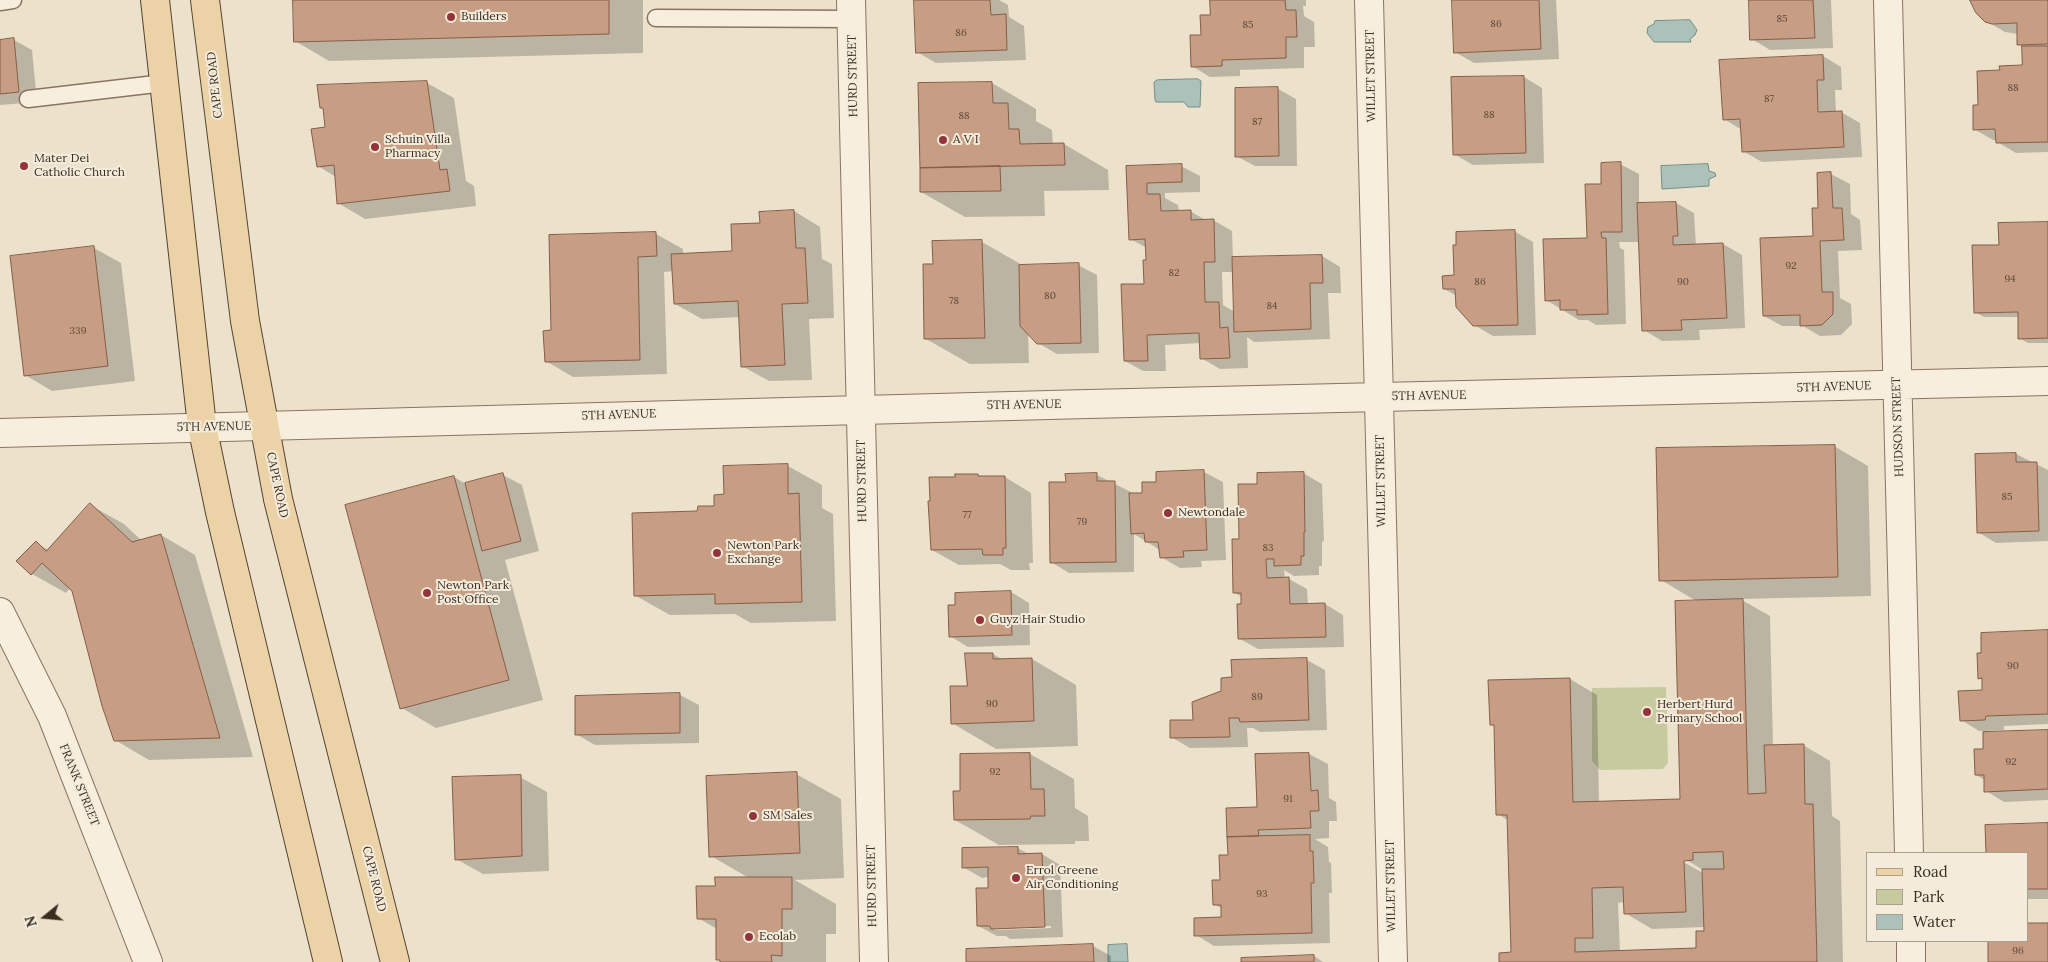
<!DOCTYPE html>
<style>
body{margin:0}
#map{position:relative;width:2048px;height:962px;overflow:hidden;background:#ece1cb;font-family:Lora,serif}
canvas{display:block}
.legend{position:absolute;left:1866px;top:852px;width:162px;height:90px;box-sizing:border-box;background:#f4ebda;border:1px solid #aa9f90;margin:0;padding:6px 9px;list-style:none;font-size:15px;color:#3a2d22}
.legend li{display:flex;align-items:center;gap:10px;height:25px}
.legend b{width:25px;border:1px solid #aa9f90}
.north{position:absolute;left:20px;top:892px;width:50px;height:50px;-webkit-text-stroke:4px #f4ebda;paint-order:stroke;rotate:253deg;font-size:14px;font-weight:700;line-height:20px;text-align:center;color:#3a2d22}
.north::after{content:'';display:block;margin:auto;width:18px;height:22px;background:#3a2d22;clip-path:polygon(50% 0,100% 100%,50% 72%,0 100%)}
</style>
<div id="map">
<canvas width="2048" height="962"></canvas>
<ul class="legend">
<li><b style="height:6px;background:#ebd3a7"></b>Road</li>
<li><b style="height:14px;background:#c7ca9f"></b>Park</li>
<li><b style="height:14px;background:#abc1ba"></b>Water</li>
</ul>
<div class="north">N</div>
</div>
<script>
const context = document.querySelector('canvas').getContext('2d');
context.lineJoin = 'round';
function fillPath(path, color) {
  context.fillStyle = color;
  context.fill(path, 'evenodd');
}
function trace(path, color, width, dash) {
  context.strokeStyle = color;
  context.lineWidth = width;
  context.lineCap = dash ? 'butt' : 'round';
  context.setLineDash(dash || []);
  context.stroke(path);
}
function label(font, color, halo, rows, align = 'center') {
  context.font = font + ' Lora,serif';
  context.lineWidth = 4;
  context.setLineDash([]);
  context.textBaseline = 'middle';
  context.strokeStyle = halo;
  context.fillStyle = color;
  for (const [text, x, y, turn = 0] of rows) {
    context.save();
    context.translate(x, y);
    context.rotate((+turn || 0) * Math.PI / 180);
    context.textAlign = isNaN(turn) ? turn : align;
    if (halo) context.strokeText(text, 0, 0);
    context.fillText(text, 0, 0);
    context.restore();
  }
}
fillPath(new Path2D(`
 M1666 687 1668 763 1663 769 1600 770 1592 761V688Z`), '#c7ca9f');
const water = new Path2D(`
 M1690 20 1697 30 1695 35 1690 39 1691 42H1654L1647 33 1648 27 1654 24 1655 21Z
 M1198 79 1201 81 1200 107H1188L1184 102H1156L1155 100 1154 82 1157 80Z
 M1708 164 1709 171 1715 173 1716 176 1709 179V186L1662 189 1661 166Z
 M1127 944 1128 962H1108V945Z`);
fillPath(water, '#abc1ba');
trace(water, '#728f87', 1);
fillPath(new Path2D(`
 M294 0H643V53L329 61 295 41Z
 M916 0H999L1008 5 1009 17 1024 26 1026 60 936 63 917 52Z
 M1211 0H1306V6H1303L1304 16 1314 22 1315 47H1304V68L1240 70V76L1210 77 1192 66 1211 16Z
 M1453 0H1556L1559 59 1474 63 1455 52Z
 M1750 0H1831L1833 48 1770 50 1752 39Z
 M1973 0H2048V152L2016 153 1997 142V140H1993L1974 129 1979 106 2001 72 2024 67 2023 47 2018 44V34L2005 32 1986 21 1973 7Z
 M14 40 32 50 37 102 0 105V41Z
 M1823 56 1841 67 1842 90H1835L1836 113 1841 112 1860 123 1862 157 1762 162 1743 151 1742 130 1724 119Z
 M1524 77 1542 88 1544 163 1473 165 1454 154Z
 M427 83 454 98 466 181 474 186 476 206 365 219 338 203 336 177 318 166 327 128 325 110 321 107Z
 M992 83 1036 109V121L1052 130 1053 145 1064 144 1108 170 1109 190 1044 191 1045 216 965 217 921 192Z
 M1278 89 1296 99 1297 166H1255L1236 156Z
 M1620 164 1639 174V204L1676 203 1694 213 1696 246 1723 244 1742 255 1745 328 1699 330 1700 340 1662 341 1644 330 1640 242H1619L1620 248 1624 250 1626 324 1596 325 1588 320H1579L1546 300 1588 239 1602 185Z
 M1181 166 1200 176V192L1165 193V198L1178 205 1179 212 1190 211 1207 221 1213 220 1232 231 1233 259 1322 256 1340 267 1341 293H1328L1330 339 1254 342 1247 337 1248 368 1220 369 1201 358 1200 343 1165 345 1166 371H1143L1125 361 1145 285 1148 262 1147 248 1130 239 1127 167ZM1222 272H1234L1235 312 1223 305Z
 M1831 174 1850 184 1851 214 1860 220 1862 250 1838 251 1840 298 1851 304 1852 324 1841 335 1820 336 1803 326H1782L1764 316 1814 238 1819 209Z
 M794 211 820 227 822 259 832 264 834 318 809 319 812 380 769 381 742 366 740 317 702 319 675 304 674 271 664 272 667 374 573 377 546 361 552 332 550 236 656 234 683 249V254L733 252 761 224Z
 M2048 224V343H2028L2019 338V317H1984L1975 312 2000 246Z
 M1514 231 1533 242 1536 335 1493 336 1474 325 1457 296 1444 289Z
 M982 242 1024 266 1078 265 1097 275 1099 353 1057 354 1038 343 1028 333 1029 363 970 364 926 339 934 265Z
 M94 248 121 263 135 381 52 391 25 375Z
 M1834 446 1868 466 1871 596 1740 599 1770 616 1773 746 1803 745 1830 761 1832 816 1840 821 1843 962H1500L1512 954 1509 821 1498 814 1496 727 1491 724 1570 679 1597 695 1599 802 1681 801 1698 602 1661 580ZM1680 856 1703 870V873L1678 859ZM1625 902V913L1652 929 1705 927V933L1697 950 1620 952 1618 903Z
 M2016 454 2048 470V541L1996 543 1978 532Z
 M788 466 822 485V508L833 514 836 621 751 623 735 614 670 615 636 596 725 495Z
 M1204 472 1223 482 1226 560 1201 561 1202 567 1180 568 1161 557 1160 550 1134 534V572L1069 573 1051 562 1067 483V475H1097L1133 493 1143 494 1158 483 1157 473Z
 M1303 473 1322 484 1324 541 1322 542V566H1319V575L1294 576 1284 570 1285 579H1289L1307 589 1308 605 1325 604 1343 615 1344 647 1258 649 1240 639 1242 597 1235 593 1241 540 1259 485Z
 M503 475 522 485 539 551 505 560 543 700 436 728 402 708 347 506 454 477 466 484Z
 M978 475 983 478 1005 477 1031 493 1033 563H1029L1030 570H1011L1000 564 959 565 932 550 931 502 957 478Z
 M90 505 124 524 142 541 161 535 195 555 253 757 149 760 115 740 73 590 70 588 66 593 32 574 36 543 49 550Z
 M1011 592 1029 603 1030 645 968 647 950 636 956 606Z
 M2048 632V724L2004 726V730L1979 731 1961 720 1984 691 1983 680 1979 678 1983 654Z
 M993 654 1003 660 1032 659 1076 685 1078 746 996 749 952 723 968 687Z
 M1307 660 1325 670 1327 730 1260 732 1253 728H1247L1248 747 1190 748 1171 737 1194 721 1222 692 1233 678Z
 M680 695 699 705V743L595 745 576 734V698Z
 M2048 731V800L2004 802 1986 791 1985 780 1976 775Z
 M1030 754 1074 779 1075 808 1088 816 1089 841H1075V844L999 845 955 820 961 792Z
 M1309 754 1328 764 1329 798 1336 802 1337 821H1329V838L1315 839 1328 847 1329 862 1331 863 1332 893H1329L1330 943 1214 946 1196 935 1223 918V909L1214 904 1229 856 1228 809H1258L1257 755Z
 M796 774 841 799 844 878 795 880 836 904V934H826V962H721L718 959 717 929 698 918 716 888 749 878 711 856Z
 M520 777 547 792 549 871 483 874 456 859Z
 M2048 824V899H2027V853H1987L1986 826Z
 M1018 848 1030 855 1042 854 1060 865 1063 937 1010 939 1006 936H997L978 926 990 889 989 877 982 878 963 867ZM1051 926V928L995 930V927Z
 M2027 924H2048V962H1990L1989 941H2027Z
 M1093 946 1111 956V962H967Z
 M1314 956 1323 962H1243Z`), '#0003');
const building = new Path2D(`
 M293 0H609V34L294 42Z
 M914 0H990L991 15 1006 14 1007 50 916 53Z
 M1210 0H1285L1286 10H1296L1297 37H1286V58L1222 60V66L1191 67 1190 35H1201L1200 15H1210Z
 M1452 0H1539L1541 49 1454 53Z
 M1749 0H1813L1815 38 1750 40Z
 M1970 0H2048V44L2017 45V23L1992 24 1985 22 1976 13Z
 M14 38 19 92 0 94V40Z
 M2022 46H2048V142L1996 143 1995 129 1973 130V105H1978L1977 71 2000 70 1999 66 2022 65Z
 M1823 55 1824 80H1817L1818 112 1842 111 1844 147 1742 152 1740 119 1723 120 1719 60Z
 M1524 76 1526 153 1453 155 1451 77Z
 M427 81 440 170 447 169 450 191 337 204 334 165 317 167 311 129 325 127 323 108H320L317 85Z
 M992 82 993 103H1008L1009 129H1019L1020 144 1064 143 1065 165 920 168 918 83Z
 M1278 87 1279 156 1235 157V88Z
 M1621 162 1622 232H1601L1602 238H1606L1608 314 1577 315V310H1560V300L1545 301 1543 239 1587 238 1585 184H1601V163Z
 M1182 164V182L1147 183V194H1160L1161 211 1191 210V220L1214 219 1215 262H1204L1205 302H1219L1220 328 1228 327 1230 358 1200 359 1199 333 1147 335 1148 361H1124L1121 284H1144L1143 260H1146L1145 239 1129 240 1126 166Z
 M1000 166 1001 191 920 192V168Z
 M1831 172 1833 208H1842L1844 240 1820 241 1822 292H1833V314L1822 325 1800 326V315L1763 316 1760 238 1813 236 1812 208H1818L1817 173Z
 M1676 202 1678 236H1673V245L1723 243 1727 318 1681 320 1682 330 1642 331 1637 203Z
 M794 210 796 248H805L808 303 782 304 785 365 741 367 738 301 674 304 671 254 732 251 731 224 760 223 759 212Z
 M2048 222V338L2018 339V312L1974 313 1972 245H1999L1998 223Z
 M1515 230 1518 325 1473 326 1456 307 1455 289H1443L1442 276 1454 275 1453 245H1456V232Z
 M656 232 657 256 638 257 640 360 545 362 543 331 551 330 549 235Z
 M982 240 985 338 924 339 923 264H933L932 241Z
 M94 246 108 366 24 376 10 256Z
 M1322 255 1323 283H1310L1311 329 1234 332 1232 257Z
 M1079 263 1081 343 1037 344 1020 326 1019 265Z
 M1835 445 1838 577 1659 581 1656 448Z
 M2016 453V462H2037L2039 531 1977 533 1975 454Z
 M788 464V494L799 493 802 602 715 604V594L634 596 632 513 697 511 698 506H714V495L724 494 723 466Z
 M1204 470 1207 550 1183 551 1184 557 1160 558 1158 542H1145L1144 533 1131 534 1129 493H1142V482H1156V472Z
 M1304 472 1305 532H1304V556H1301V565L1274 566V559H1266L1267 578 1289 577 1290 604 1325 603 1326 637 1238 639 1237 604H1241V593H1233L1232 539H1239L1238 484H1257V473Z
 M503 473 521 541 482 551 465 483Z
 M1097 473V481H1115L1116 562 1050 563 1049 482H1066L1065 474Z
 M955 474H978V476H1005L1006 548H1003V555H983L982 549 931 550 928 501H930L929 477H955Z
 M454 476 509 680 400 709 345 505Z
 M90 503 132 542 161 534 220 738 114 741 102 706 72 591 42 563 31 575 16 561 36 541 46 551Z
 M1011 591 1012 635 949 637 948 605H955V593Z
 M1743 599 1748 794 1766 793 1764 745 1804 744 1805 804H1813L1817 962H1499V953L1511 952 1507 815H1496L1494 725H1490L1488 680 1570 678 1573 802 1680 799 1675 601ZM1723 852 1724 869H1702L1704 931H1696V948L1575 952V938H1593L1592 888 1623 887 1624 914 1686 912 1684 861 1693 860V853Z
 M2048 630V714L1986 716 1985 720 1960 721 1958 691 1982 690V678L1978 679 1977 653H1981V633Z
 M965 653H993V659L1032 658 1034 721 951 724 950 686H967Z
 M1307 658 1309 720 1240 722 1239 718H1229L1230 737 1170 738V720H1193L1192 702 1221 691V678L1232 677 1231 660Z
 M680 693V733L575 735V696Z
 M2048 730V789L1984 792V775H1975L1974 749H1983V732Z
 M1030 753 1031 789H1044L1045 816H1031L1030 819 954 820 953 791H960V754Z
 M1309 753 1311 791 1318 790 1319 811H1310L1311 828 1258 830 1259 836 1227 837 1226 808 1257 807 1255 754Z
 M797 772 800 853 709 857 706 776Z
 M521 775 522 856 455 860 452 777Z
 M2048 823V889H2027V853H1986L1985 825Z
 M1310 835V851H1313L1314 883H1311L1312 933 1194 936V918L1221 917V905H1213L1212 880H1220L1219 855H1228L1227 837Z
 M1018 847V854L1042 853 1045 927 991 929 990 926H977L976 888H988V867L962 868V848Z
 M715 877H792V909H782V956L771 955 772 962H720V960H716V919H697L696 886H715Z
 M2027 923H2048V962H1988V941H2027Z
 M1093 944 1094 962H966V949Z
 M1314 955V962H1241V958Z`);
fillPath(building, '#c79d84');
trace(building, '#855d48', 1);
const service = new Path2D(`
 M0 2 13 0
 M656 18 852 19
 M28 99 164 83`);
const minor = new Path2D(`
 M851 0 874 962
 M1369 0 1393 962
 M1888 0 1909 853
 M0 433C683 412 1365 398 2048 381
 M0 612 52 716 148 962
 M1911 941V962`);
const primary = new Path2D(`
 M155 0 202 426 220 512 328 962
 M205 0 245 321 278 499 395 962`);
trace(service, '#887460', 19);
trace(minor, '#887460', 30);
trace(primary, '#574234', 30);
trace(service, '#f7eede', 16);
trace(minor, '#f7eede', 28);
trace(primary, '#ebd3a7', 28);
for (const [x, y, r, color] of [
 [451,17,5,"#93343a"],
 [943,140,5,"#93343a"],
 [375,147,5,"#93343a"],
 [24,166,5,"#93343a"],
 [1168,513,5,"#93343a"],
 [717,553,5,"#93343a"],
 [427,593,5,"#93343a"],
 [980,620,5,"#93343a"],
 [1647,712,5,"#93343a"],
 [753,816,5,"#93343a"],
 [1016,878,5,"#93343a"],
 [749,937,5,"#93343a"]
]) {
  const dot = new Path2D();
  dot.arc(x, y, r, 0, 2 * Math.PI);
  context.fillStyle = color;
  context.fill(dot);
  trace(dot, '#f4ebda', 2);
}
label('10px', '#5d493a', null, [
 ["85",1782,19],
 ["86",1496,24],
 ["85",1248,25],
 ["86",961,33],
 ["88",2013,88],
 ["87",1769,99],
 ["88",1489,115],
 ["88",964,116],
 ["87",1257,122],
 ["92",1791,266],
 ["82",1174,273],
 ["94",2010,279],
 ["86",1480,282],
 ["90",1683,282],
 ["80",1050,296],
 ["78",954,301],
 ["84",1272,306],
 ["339",78,331],
 ["85",2007,497],
 ["77",967,515],
 ["79",1082,522],
 ["83",1268,548],
 ["90",2013,666],
 ["89",1257,697],
 ["90",992,704],
 ["92",2011,762],
 ["92",995,772],
 ["91",1288,799],
 ["93",1262,894],
 ["96",2018,951]
]);
label('12px', '#3a2d22', '#f4ebda', [
 ["Builders",461,17],
 ["Schuin Villa",385,140],
 ["Pharmacy",385,154],
 ["A V I",953,140],
 ["Mater Dei",34,159],
 ["Catholic Church",34,173],
 ["Newtondale",1178,513],
 ["Newton Park",727,546],
 ["Exchange",727,560],
 ["Newton Park",437,586],
 ["Post Office",437,600],
 ["Guyz Hair Studio",990,620],
 ["Herbert Hurd",1657,705],
 ["Primary School",1657,719],
 ["SM Sales",763,816],
 ["Errol Greene",1026,871],
 ["Air Conditioning",1026,885],
 ["Ecolab",759,937]
], 'left');
label('12px', '#3a2d22', '#f4ebda', [
 ["HURD STREET",853,76,-91],
 ["WILLET STREET",1371,76,-91],
 ["CAPE ROAD",215,85,-96],
 ["5TH AVENUE",1834,387,-2],
 ["5TH AVENUE",1429,396,-1],
 ["5TH AVENUE",1024,405,-1],
 ["5TH AVENUE",619,415,-2],
 ["5TH AVENUE",214,427,-1],
 ["HUDSON STREET",1898,427,-92],
 ["HURD STREET",862,481,-91],
 ["WILLET STREET",1381,481,-91],
 ["CAPE ROAD",277,485,78],
 ["FRANK STREET",79,785,68],
 ["CAPE ROAD",374,879,76],
 ["HURD STREET",872,886,-91],
 ["WILLET STREET",1391,886,-91]
]);
</script>
